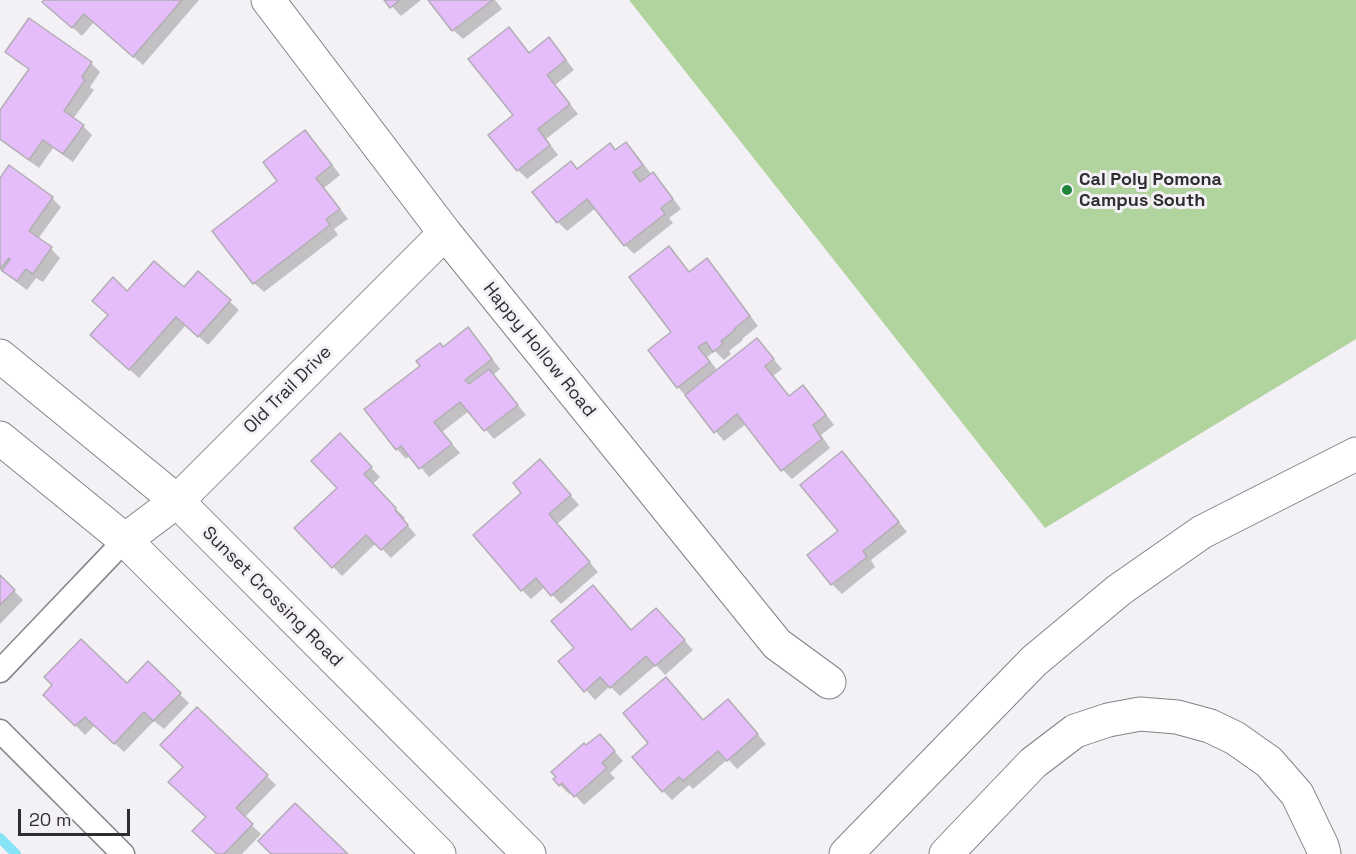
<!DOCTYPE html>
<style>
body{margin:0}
#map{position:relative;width:1356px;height:854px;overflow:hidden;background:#f4f1f6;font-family:"Space Grotesk",sans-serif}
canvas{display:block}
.scale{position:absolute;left:18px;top:809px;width:112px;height:27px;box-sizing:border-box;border:3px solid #2f2d2f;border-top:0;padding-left:8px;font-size:18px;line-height:21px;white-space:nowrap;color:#2f2d2f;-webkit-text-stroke:4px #f4f1f6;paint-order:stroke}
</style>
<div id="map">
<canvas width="1356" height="854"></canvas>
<div class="scale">20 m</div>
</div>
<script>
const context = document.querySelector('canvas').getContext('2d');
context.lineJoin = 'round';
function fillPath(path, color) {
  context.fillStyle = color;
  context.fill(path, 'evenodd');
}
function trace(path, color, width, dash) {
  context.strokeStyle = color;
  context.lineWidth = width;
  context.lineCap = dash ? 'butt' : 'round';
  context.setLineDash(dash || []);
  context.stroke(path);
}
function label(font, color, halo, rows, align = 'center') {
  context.font = font + ' "Space Grotesk",sans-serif';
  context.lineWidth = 6;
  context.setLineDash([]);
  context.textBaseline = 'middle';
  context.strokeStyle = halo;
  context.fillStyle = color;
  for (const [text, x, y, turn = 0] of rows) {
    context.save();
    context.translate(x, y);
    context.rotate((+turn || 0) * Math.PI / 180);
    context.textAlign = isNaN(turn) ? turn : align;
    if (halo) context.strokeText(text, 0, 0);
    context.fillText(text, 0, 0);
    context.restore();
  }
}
fillPath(new Path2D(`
 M629 0H1356V339L1045 528Z`), '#b1d39d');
fillPath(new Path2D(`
 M46 0H199L143 65 94 22 82 36 54 11Z
 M386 0H421L401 16Z
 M429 0H495L502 9 463 39 453 30Z
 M30 20 91 63 100 72 90 87 94 90 73 119 83 126 92 135 73 162 53 148 39 168 0 140V113L30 70 16 61 7 52Z
 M509 29 530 54 548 39 558 49 574 70 555 85 578 114 546 139 558 155 527 179 518 170 490 135 515 116Z
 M305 132 314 141 340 175 324 188 348 219 334 229 338 235 264 292 254 283Z
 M626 144 635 153 652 175 662 184 681 209 669 218 673 223 634 254 625 245 596 208 567 231 558 222 578 170 616 152Z
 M0 181 52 198 61 207 38 239 51 249 60 258 43 282 36 278 27 290 0 270Z
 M669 248 678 257 690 273 707 260 716 270 758 326 742 339 743 340 729 351 731 354 724 360 715 351 707 357 718 371 757 340 782 369 773 376 790 397 803 387 812 396 834 425 821 435 830 448 792 479 783 470 746 424 724 441 678 387 673 333Z
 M199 273 239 310 208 345 186 325 139 378 101 344 128 293 184 290Z
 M468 329 477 339 500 369 493 375 526 415 494 439 469 411 442 432 460 453 429 477 410 455 406 459 397 449 366 410Z
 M340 435 380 477 372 485 405 518 403 520 416 535 391 558 376 543 342 576 296 528 339 488Z
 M851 463 907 532 871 560 875 567 842 594 832 584 809 555 840 531Z
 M549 471 579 505 557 524 598 572 561 604 545 587 531 599 522 590Z
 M0 577 23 600 0 624Z
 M665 619 693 650 665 675 656 665 620 696 610 686 595 700 560 661 631 631Z
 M148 663 189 703 164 729 154 721 124 752 95 725 85 735 45 695 127 685Z
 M197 709 276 785 244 818 261 834 242 854H218L207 817 185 767Z
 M737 710 766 744 737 769 728 759 693 789 689 785 672 800 663 791 704 722Z
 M609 745 623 761 610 773 615 778 584 805 572 792 569 794 560 785 586 747Z`), '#0003');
trace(new Path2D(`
 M0 838 16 854`), '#87e4f7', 10);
const building = new Path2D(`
 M44 0H182L133 57 84 14 72 28 42 2Z
 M384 0H400L390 8Z
 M428 0H493L452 31Z
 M29 18 92 62 82 77 85 80 64 111 84 125 63 154 43 140 29 160 0 139V110L29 69 5 52Z
 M509 27 529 53 549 37 566 60 547 75 570 104 538 129 550 145 517 171 488 135 513 115 468 59Z
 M305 130 332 165 316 178 340 209 326 219 330 225 253 284 212 231 277 181 263 162Z
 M626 142 643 165 633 172 640 182 653 172 673 199 661 208 665 214 624 246 587 199 557 223 532 192 571 161 577 169 610 143 615 150Z
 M9 165 53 197 29 231 52 247 33 274 26 269 17 281 2 271 10 259 9 258 0 269V178Z
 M669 246 689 272 707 258 750 316 734 329 735 330 721 341 723 344 713 352 706 342 698 347 710 362 677 388 648 350 671 332 629 277Z
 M154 261 184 287 198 271 231 300 198 337 176 317 129 370 90 335 108 315 92 301 113 277 127 291Z
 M468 327 492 359 465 380 469 384 489 369 518 405 484 431 460 402 434 422 452 444 419 469 401 446 396 450 364 409 420 366 416 361 440 343 443 347Z
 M757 338 774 359 765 366 789 396 803 385 826 415 813 425 822 439 781 471 737 414 714 433 685 395Z
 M340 433 372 467 364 474 396 508 395 510 408 525 381 550 366 535 332 568 294 528 337 488 311 461Z
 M842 451 899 522 863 551 867 557 831 585 807 555 838 531 800 485Z
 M540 459 571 495 549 514 590 562 551 596 536 578 521 591 473 535 521 493 513 483Z
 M0 575 15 590 0 605Z
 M593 585 631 630 656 608 685 640 655 666 646 656 610 688 600 677 584 692 558 661 574 648 551 621Z
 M81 639 127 683 148 661 181 693 153 721 144 712 114 744 85 717 75 726 43 695 52 685 44 677Z
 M666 677 703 720 728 699 758 734 727 761 718 751 683 781 679 777 662 792 632 757 648 743 623 713Z
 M197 707 268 775 236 808 253 824 224 854H217L192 831 206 817 168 782 183 767 160 745Z
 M600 734 615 751 602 763 607 768 574 797 562 783 559 786 553 779 556 777 551 772 584 743 586 745Z
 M295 803 348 854H271L258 841Z`);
fillPath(building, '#e5bdfa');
trace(building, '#b1aeb3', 1.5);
const service = new Path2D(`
 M0 671 125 540
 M0 731 123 854`);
const minor = new Path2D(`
 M268 0 445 233 777 644 829 682
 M125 540 177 501 445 233`);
const tertiary = new Path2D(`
 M0 356 177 501 529 854
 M0 438 125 540 439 854`);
const motorway = new Path2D(`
 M846 854 1034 661 1119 590 1202 532 1356 454
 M946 854 1033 763 1075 731 1108 720 1140 714 1177 717 1210 726 1235 738 1269 762 1297 794 1322 846 1324 854`);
trace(service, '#858287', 25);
trace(minor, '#858287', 35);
trace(tertiary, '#858287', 35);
trace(motorway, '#858287', 35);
trace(service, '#fff', 22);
trace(minor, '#fff', 33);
trace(tertiary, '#fff', 33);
trace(motorway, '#fff', 33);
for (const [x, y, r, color] of [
 [1067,190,6,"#1f863b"]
]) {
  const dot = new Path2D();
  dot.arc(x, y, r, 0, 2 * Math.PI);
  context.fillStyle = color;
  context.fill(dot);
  trace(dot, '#f4f1f6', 2);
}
label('bold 18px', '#2f2d2f', '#f4f1f6', [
 ["Cal Poly Pomona",1079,180],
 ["Campus South",1079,201]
], 'left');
label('18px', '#2f2d2f', '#f4f1f6', [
 ["Happy Hollow Road",539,350,51],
 ["Old Trail Drive",288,390,-45],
 ["Sunset Crossing Road",272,597,45]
]);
</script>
